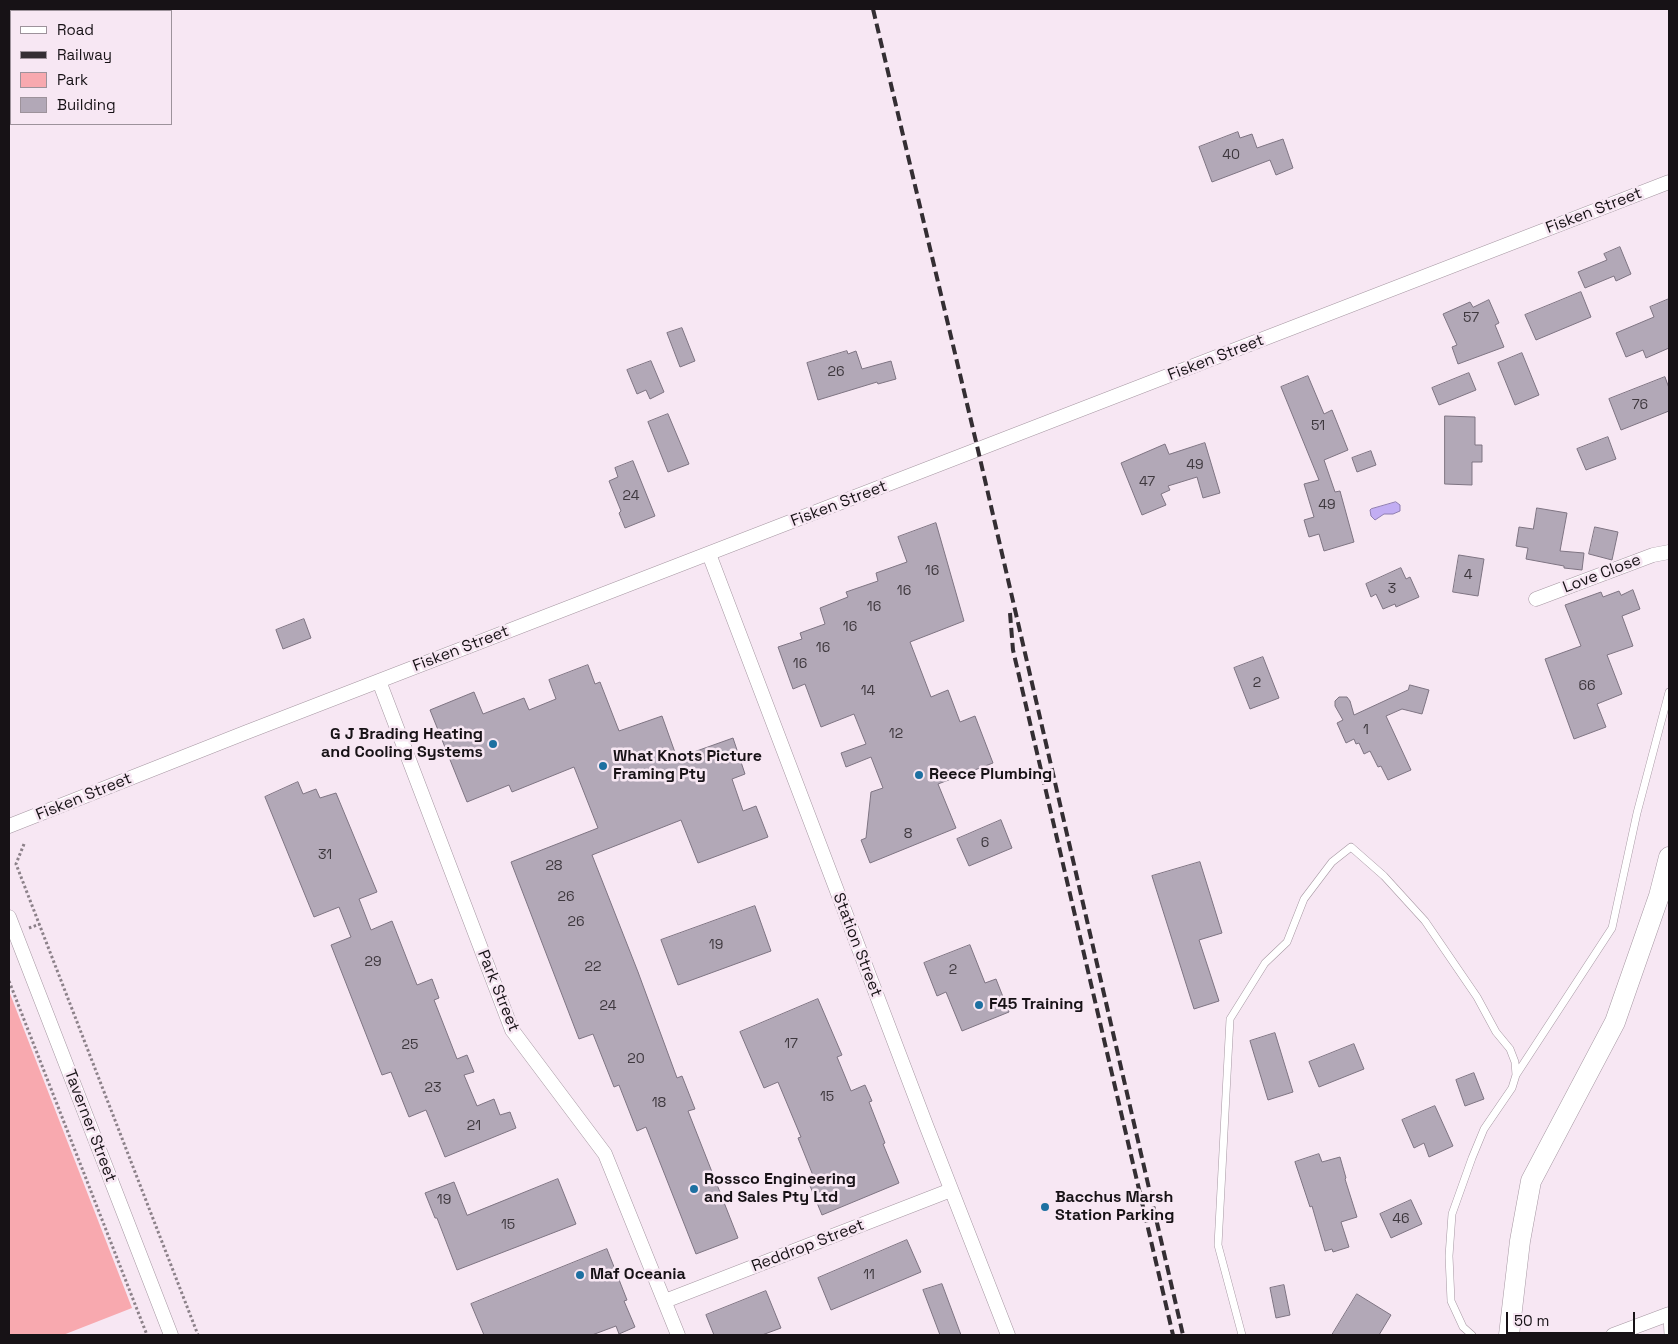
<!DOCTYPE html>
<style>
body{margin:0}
#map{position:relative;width:1678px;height:1344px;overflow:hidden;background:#f7e7f3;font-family:"Space Grotesk",sans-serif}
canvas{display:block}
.frame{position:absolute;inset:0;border:10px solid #171216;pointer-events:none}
.legend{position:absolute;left:10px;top:10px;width:162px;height:115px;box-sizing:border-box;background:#f7e7f3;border:1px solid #9d929b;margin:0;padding:6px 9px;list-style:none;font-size:15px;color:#171216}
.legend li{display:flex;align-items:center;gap:10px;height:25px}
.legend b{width:25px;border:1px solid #9d929b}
.scale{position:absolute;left:1506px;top:1312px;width:129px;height:22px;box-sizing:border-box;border:2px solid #171216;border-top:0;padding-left:6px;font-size:15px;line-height:18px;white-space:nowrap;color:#171216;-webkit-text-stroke:4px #f7e7f3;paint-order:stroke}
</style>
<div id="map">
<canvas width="1678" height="1344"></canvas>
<div class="frame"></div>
<ul class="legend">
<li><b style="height:6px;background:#fff"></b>Road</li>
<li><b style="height:6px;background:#342e33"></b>Railway</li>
<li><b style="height:14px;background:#f8a9af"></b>Park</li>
<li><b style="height:14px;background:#b2a8b7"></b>Building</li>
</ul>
<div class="scale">50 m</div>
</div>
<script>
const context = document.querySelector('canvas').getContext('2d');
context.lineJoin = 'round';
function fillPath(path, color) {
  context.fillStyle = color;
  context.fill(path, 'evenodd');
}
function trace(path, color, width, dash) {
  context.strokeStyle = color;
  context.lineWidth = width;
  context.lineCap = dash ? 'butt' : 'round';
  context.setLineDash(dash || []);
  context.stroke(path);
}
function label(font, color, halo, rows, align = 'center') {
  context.font = font + ' "Space Grotesk",sans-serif';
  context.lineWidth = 5;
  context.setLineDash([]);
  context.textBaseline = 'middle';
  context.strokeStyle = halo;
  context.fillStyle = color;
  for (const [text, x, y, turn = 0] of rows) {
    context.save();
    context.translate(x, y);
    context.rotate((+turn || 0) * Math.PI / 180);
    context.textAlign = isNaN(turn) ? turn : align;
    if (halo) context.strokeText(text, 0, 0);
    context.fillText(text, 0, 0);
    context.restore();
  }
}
fillPath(new Path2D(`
 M9 991 132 1308 63 1335H9Z`), '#f8a9af');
const water = new Path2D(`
 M1396 502 1400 505V511L1393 514H1384L1375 520 1371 516 1370 510 1371 509Z`);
fillPath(water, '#c2adf3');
trace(water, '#8f7eb1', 1);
const building = new Path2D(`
 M1238 132 1240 138 1252 134 1257 148 1283 139 1293 168 1276 175 1270 160 1212 182 1199 147Z
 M1620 247 1631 274 1616 281 1614 276 1585 288 1578 272 1607 260 1604 254Z
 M1581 292 1591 317 1536 340 1525 315Z
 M1669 299V348L1646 358 1643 350 1626 357 1616 333 1654 317 1650 307Z
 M1489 300 1499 323 1495 325 1504 347 1458 364 1452 347 1457 345 1443 314 1470 302 1473 307Z
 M682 328 695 361 680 367 667 333Z
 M847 351 848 354 856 351 862 369 891 361 896 379 878 384 877 382 818 400 807 363Z
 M1522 353 1539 395 1515 405 1498 363Z
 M651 361 664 392 650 399 646 390 637 394 627 370Z
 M1469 373 1476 390 1439 405 1432 388Z
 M1308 376 1324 414 1332 410 1348 450 1324 460 1335 492 1340 491 1354 542 1324 551 1319 534 1309 537 1304 520 1314 517 1304 484 1319 480 1281 387Z
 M1665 377 1669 388V411L1621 430 1609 399Z
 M668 414 689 464 668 472 648 422Z
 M1445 416 1475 417V445H1482V462H1472V485L1445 484Z
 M1608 437 1616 459 1586 470 1577 449Z
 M1205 443 1220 493 1203 498 1197 477 1168 486 1170 490 1161 494 1166 505 1142 515 1121 463 1165 444 1169 454Z
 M1371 451 1376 465 1357 472 1352 458Z
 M633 461 655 516 625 528 619 513 621 511 609 481 618 477 615 468Z
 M1537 508 1567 513 1560 551 1584 553 1582 570 1564 568V566L1526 559 1528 548 1516 546 1519 527 1533 529Z
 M936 523 964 621 910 642 931 697 948 690 960 722 975 716 993 763 938 784 956 828 870 863 861 840 866 838 871 792 883 788 871 757 846 767 841 753 866 744 854 714 821 727 805 684 793 689 778 647 802 639 800 633 825 624 820 608 848 597 846 592 878 581 876 573 907 562 898 537Z
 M1595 527 1618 532 1612 560 1589 554Z
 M1459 555 1484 559 1478 596 1453 592Z
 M1401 568 1406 579 1410 577 1419 597 1396 607 1395 604 1383 609 1376 594 1371 597 1366 584Z
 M1633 590 1640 609 1622 616 1633 646 1607 655 1622 694 1597 704 1606 727 1574 739 1545 659 1581 646 1565 605 1601 592 1603 597 1619 591 1621 595Z
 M304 619 311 638 283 649 276 630Z
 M1263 657 1279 698 1250 709 1234 668Z
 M588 665 595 684 600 682 619 731 662 716 677 758 733 738 745 774 732 779 743 811 756 806 768 837 698 863 681 820 592 855 638 972 677 1078 682 1076 695 1109 688 1111 738 1238 696 1254 646 1127 637 1131 619 1085 614 1087 593 1034 579 1039 511 862 598 828 574 767 512 792 509 785 467 802 430 710 474 692 483 714 524 698 529 710 556 699 549 680Z
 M1410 685 1429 690 1422 714 1402 709 1386 716 1411 770 1388 780 1381 766 1378 767 1370 751 1364 754 1359 743 1356 744 1354 739 1346 743 1337 723 1343 720 1335 706V701L1339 697H1347L1350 701 1354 715 1408 690Z
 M298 782 303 794 316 789 320 798 336 793 377 892 359 899 371 930 392 921 417 985 432 979 439 998 434 1000 457 1059 467 1055 474 1072 464 1075 477 1106 494 1099 500 1115 510 1112 516 1128 445 1157 426 1110 409 1117 391 1072 382 1075 331 945 351 937 339 907 314 917 265 797Z
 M1001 820 1012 848 969 866 957 839Z
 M1200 862 1222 933 1199 940 1219 1001 1194 1009 1152 876Z
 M755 906 771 951 678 985 661 940Z
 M970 945 985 983 996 979 1009 1012 962 1031 946 992 937 996 924 963Z
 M818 999 842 1055 837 1057 851 1091 865 1085 872 1101 869 1102 885 1143 883 1144 899 1183 822 1215 808 1181 814 1178 798 1138 801 1137 778 1082 764 1088 740 1032Z
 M1275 1033 1293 1092 1268 1100 1250 1041Z
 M1354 1044 1364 1069 1319 1087 1309 1062Z
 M1474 1073 1484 1099 1465 1106 1456 1080Z
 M1435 1106 1453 1146 1429 1157 1424 1143 1414 1148 1402 1120Z
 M1319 1154 1322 1162 1340 1157 1346 1178 1345 1179 1357 1217 1341 1222 1349 1247 1333 1252 1332 1249 1325 1251 1312 1206 1310 1207 1295 1162Z
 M558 1179 576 1224 457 1270 437 1218H435L425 1193 454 1182 467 1215Z
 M1411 1200 1422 1224 1391 1238 1380 1214Z
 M907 1240 921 1272 831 1310 818 1278Z
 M607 1249 627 1300 624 1301 635 1327 619 1334 616 1326 592 1335H484L471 1304Z
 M942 1284 961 1335H940L923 1290Z
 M1284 1285 1290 1315 1276 1318 1270 1288Z
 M766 1291 781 1328 762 1335H714L706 1315Z
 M1357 1294 1391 1315 1379 1335H1332Z`);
fillPath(building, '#b2a8b7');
trace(building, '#7e7482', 1);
const lane = new Path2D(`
 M1516 1075 1612 928 1637 813 1669 692
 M1667 1315 1668 1335
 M1242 1335 1218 1245 1230 1019 1265 963 1287 942 1304 899 1332 862 1351 847 1384 876 1425 921 1477 997 1496 1032 1510 1049 1515 1062 1516 1075 1512 1088 1484 1129 1472 1158 1452 1214 1449 1256 1451 1301 1463 1327 1472 1335`);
const street = new Path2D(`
 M709 554 926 1125 1008 1335
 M1536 599 1653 555 1669 552
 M379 681 512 1030 605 1154 678 1335
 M9 826 247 732 1669 182
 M9 917 171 1335
 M665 1301 951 1190
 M1613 1335 1669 1314`);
const secondary = new Path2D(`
 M1509 1335 1520 1241 1531 1181 1615 1022 1659 896 1669 857`);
trace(lane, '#a697a2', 8);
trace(street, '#a697a2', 15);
trace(secondary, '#a697a2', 21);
trace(new Path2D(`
 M24 844 16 864 198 1335
 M29 928 40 924
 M9 981 147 1335`), '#8c8189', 3, [2.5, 2.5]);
trace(lane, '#fff', 7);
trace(street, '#fff', 14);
trace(secondary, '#fff', 20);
trace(new Path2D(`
 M873 9 978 450 1183 1335
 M1010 613 1013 650 1173 1335`), '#342e33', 4, [10, 5]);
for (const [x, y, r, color] of [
 [493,744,5,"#1d70a1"],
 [603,766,5,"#1d70a1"],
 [919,775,5,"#1d70a1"],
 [979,1005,5,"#1d70a1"],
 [694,1189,5,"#1d70a1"],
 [1045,1207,5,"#1d70a1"],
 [580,1275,5,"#1d70a1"]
]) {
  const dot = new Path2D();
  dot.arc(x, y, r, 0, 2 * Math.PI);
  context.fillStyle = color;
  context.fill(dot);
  trace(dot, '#f7e7f3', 2);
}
label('14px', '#3e383e', null, [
 ["40",1231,155],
 ["57",1471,318],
 ["26",836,372],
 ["76",1640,405],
 ["51",1318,426],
 ["49",1195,465],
 ["47",1147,482],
 ["24",631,496],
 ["49",1327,505],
 ["16",932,571],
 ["4",1468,575],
 ["3",1392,589],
 ["16",904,591],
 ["16",874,607],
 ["16",850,627],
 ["16",823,648],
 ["16",800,664],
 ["2",1257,683],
 ["66",1587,686],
 ["14",868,691],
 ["1",1366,730],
 ["12",896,734],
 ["8",908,834],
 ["6",985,843],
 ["31",325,855],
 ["28",554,866],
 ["26",566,897],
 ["26",576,922],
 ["19",716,945],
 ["29",373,962],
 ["22",593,967],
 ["2",953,970],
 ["24",608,1006],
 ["17",791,1044],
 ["25",410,1045],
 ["20",636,1059],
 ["23",433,1088],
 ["15",827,1097],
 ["18",659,1103],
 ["21",474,1126],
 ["19",444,1200],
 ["46",1401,1219],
 ["15",508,1225],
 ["11",869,1275]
]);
label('16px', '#171216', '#f7e7f3', [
 ["Fisken Street",1594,211,-21],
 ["Fisken Street",1216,358,-21],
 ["Fisken Street",839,504,-21],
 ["Love Close",1602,574,-21],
 ["Fisken Street",461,649,-21],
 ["Fisken Street",84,797,-22],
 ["Station Street",857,945,69],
 ["Park Street",498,991,68],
 ["Taverner Street",90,1126,69],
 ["Reddrop Street",808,1246,-21]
]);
label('bold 16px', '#171216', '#f7e7f3', [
 ["G J Brading Heating",483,735,"right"],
 ["and Cooling Systems",483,753,"right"],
 ["What Knots Picture",613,757],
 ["Framing Pty",613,775],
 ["Reece Plumbing",929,775],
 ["F45 Training",989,1005],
 ["Rossco Engineering",704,1180],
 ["and Sales Pty Ltd",704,1198],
 ["Bacchus Marsh",1055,1198],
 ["Station Parking",1055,1216],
 ["Maf Oceania",590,1275]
], 'left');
</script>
